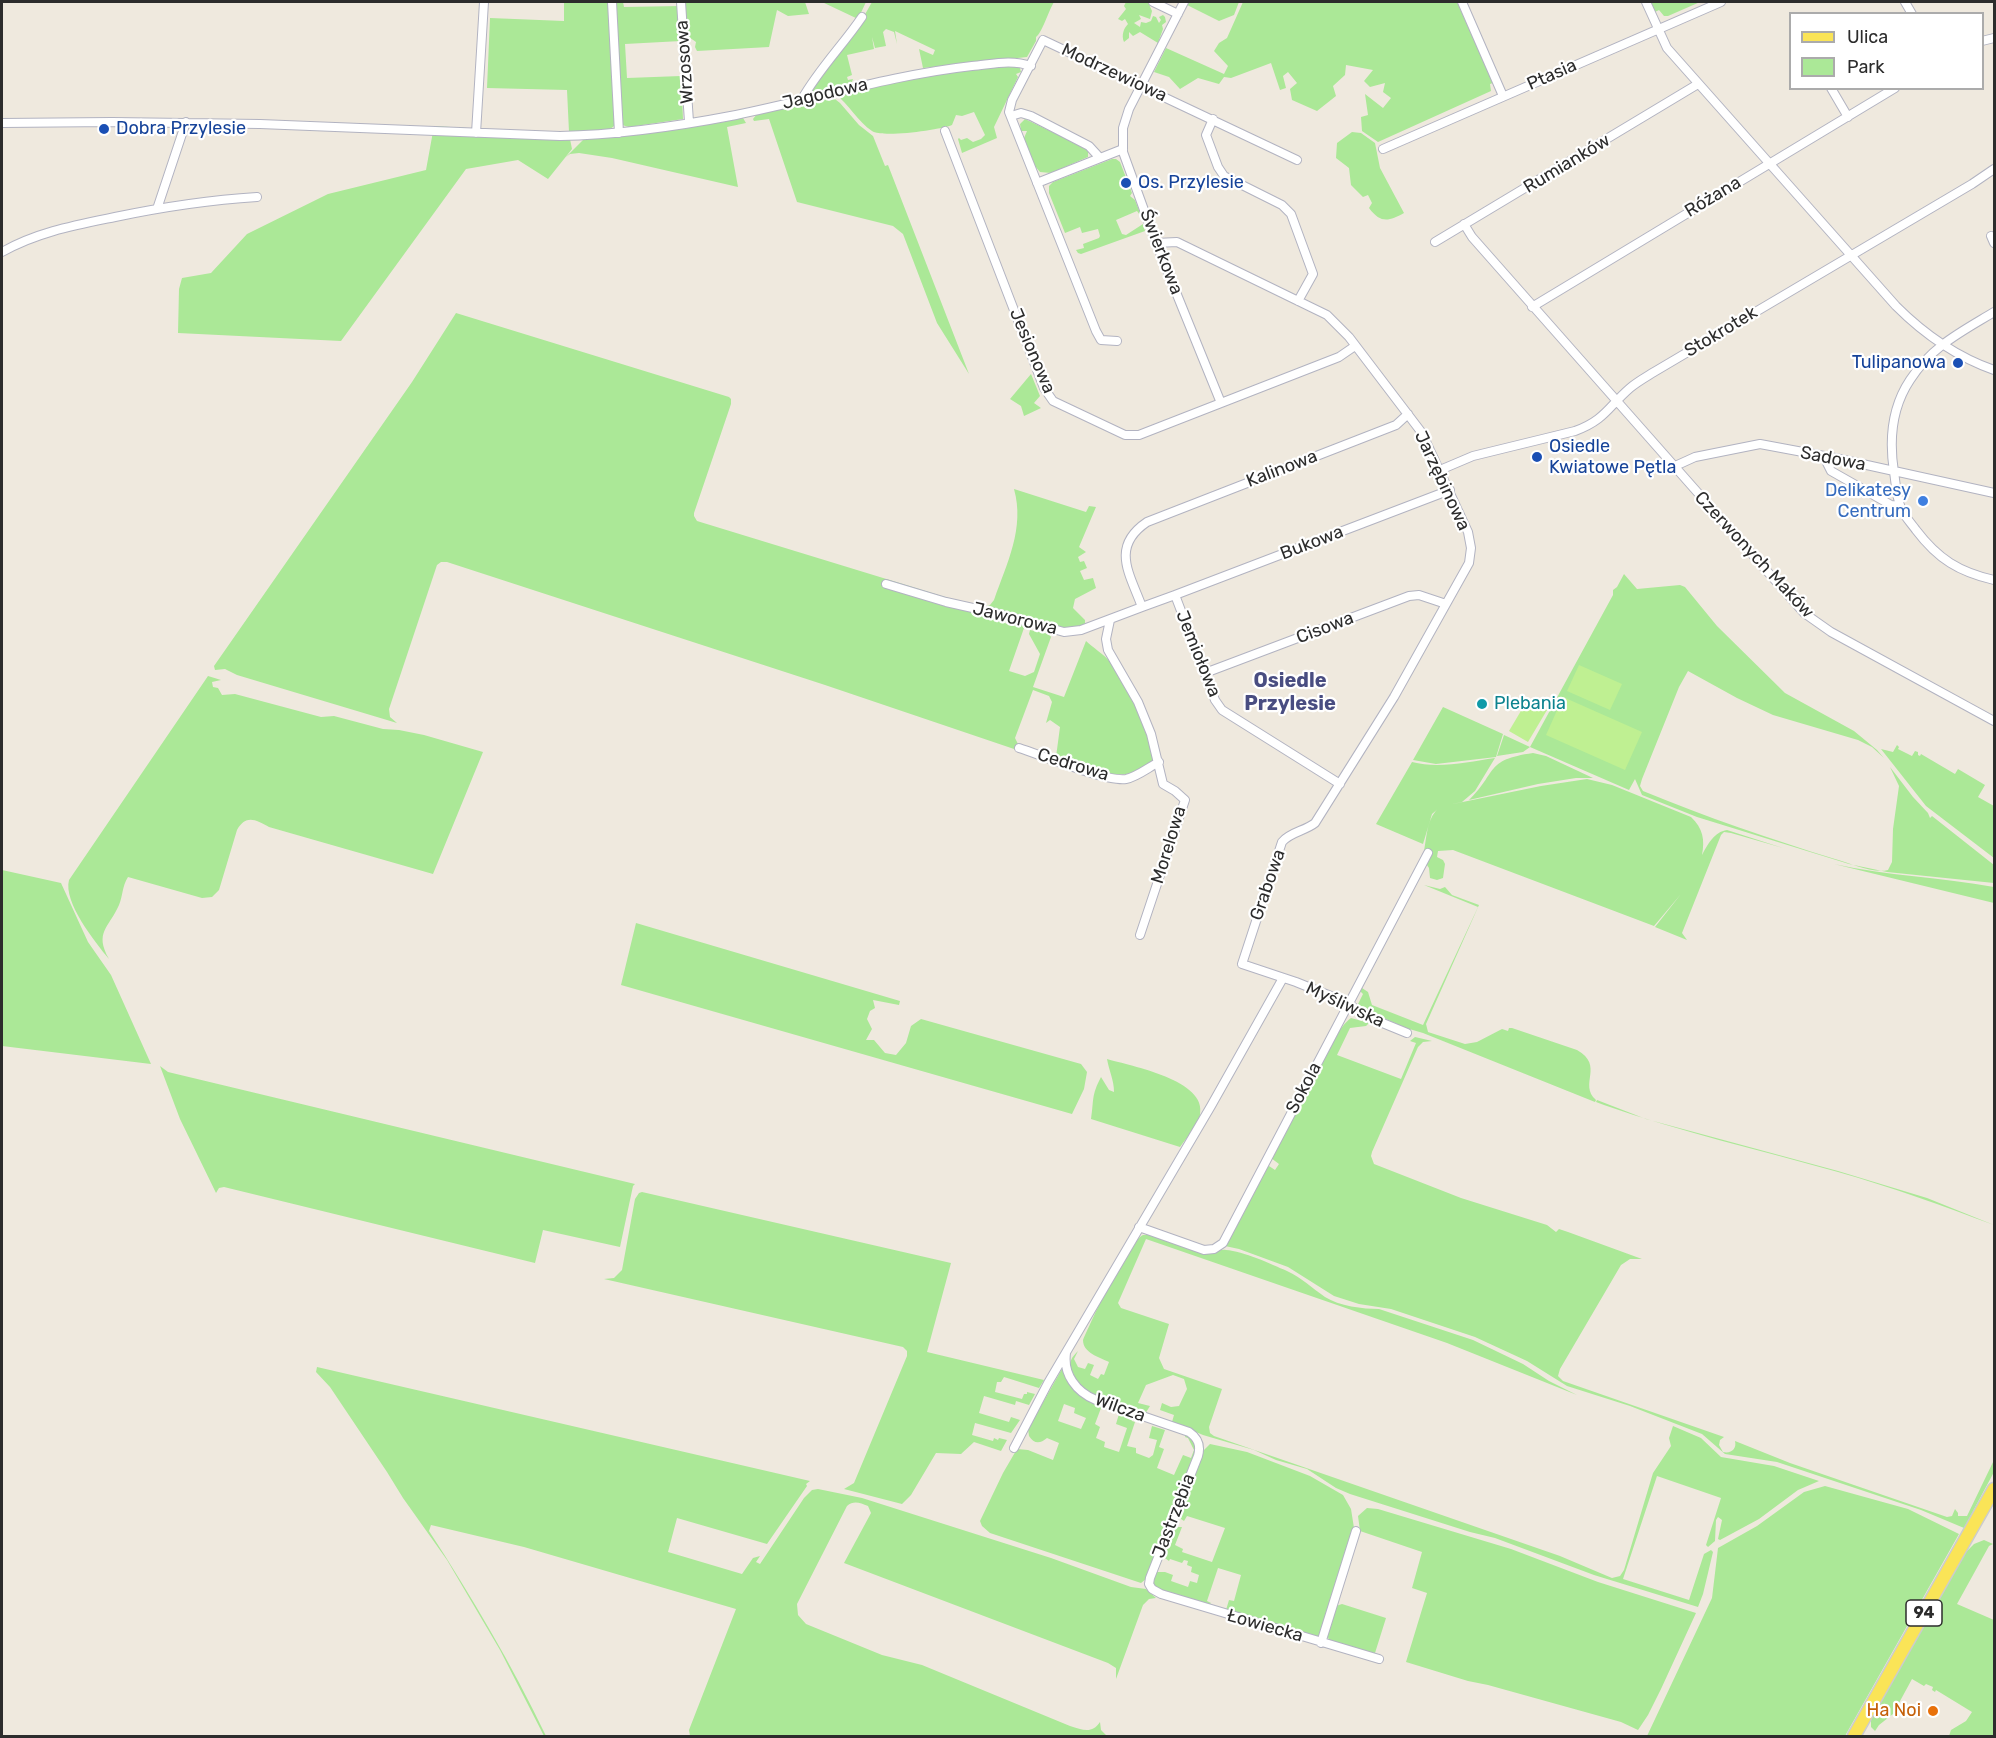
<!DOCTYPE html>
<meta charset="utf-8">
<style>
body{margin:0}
#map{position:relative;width:1996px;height:1738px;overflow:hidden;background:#efe9de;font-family:Rubik,sans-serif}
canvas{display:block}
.frame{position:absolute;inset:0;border:3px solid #2c2c2c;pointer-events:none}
.legend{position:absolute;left:1789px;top:12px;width:195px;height:78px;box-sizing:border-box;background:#fff;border:2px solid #ababab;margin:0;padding:8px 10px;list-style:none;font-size:18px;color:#2c2c2c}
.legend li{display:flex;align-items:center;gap:12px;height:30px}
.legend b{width:30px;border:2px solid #ababab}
</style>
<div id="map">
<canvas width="1996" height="1738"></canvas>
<div class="frame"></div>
<ul class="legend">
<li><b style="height:8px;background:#fae457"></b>Ulica</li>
<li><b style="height:16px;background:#abe897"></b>Park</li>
</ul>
</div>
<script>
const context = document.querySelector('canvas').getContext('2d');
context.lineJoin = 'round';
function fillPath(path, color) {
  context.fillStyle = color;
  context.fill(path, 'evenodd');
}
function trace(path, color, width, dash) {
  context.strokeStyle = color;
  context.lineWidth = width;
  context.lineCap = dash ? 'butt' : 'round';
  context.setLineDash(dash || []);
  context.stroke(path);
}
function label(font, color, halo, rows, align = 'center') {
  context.font = font + ' Rubik,sans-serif';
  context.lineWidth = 4.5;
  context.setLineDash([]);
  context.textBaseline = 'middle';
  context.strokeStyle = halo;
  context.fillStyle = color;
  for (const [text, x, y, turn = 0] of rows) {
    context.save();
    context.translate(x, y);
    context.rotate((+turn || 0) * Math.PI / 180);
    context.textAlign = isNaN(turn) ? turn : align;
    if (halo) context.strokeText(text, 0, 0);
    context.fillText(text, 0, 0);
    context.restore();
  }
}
fillPath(new Path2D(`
 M564 2H609L615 125C606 135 582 133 569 132L567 90 487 88 490 18 564 21Z
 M616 2H623L624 7 680 6 681 41 625 44 627 78 681 76 683 119 629 127 622 125Z
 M685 2H805L809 14 788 16 777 10 769 47 697 51 695 47 696 42 686 35Z
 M822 2H866L858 19Z
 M872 2H1054C1049 10 1042 33 1036 37V41L1027 57 923 68 919 49 933 55 935 50 895 31 897 44 894 32 886 29 883 32 886 46 875 48 872 37 874 49 847 55 852 75 847 77 848 80 853 79 851 84 813 92 812 88 859 25Z
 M1126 2H1148L1152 11 1150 19 1139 15 1141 19 1134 23 1140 27 1141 22 1146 23 1151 21 1153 16 1156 17 1159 23 1161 20 1159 17 1163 15 1165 17 1166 22 1162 25 1163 29 1158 43 1140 32 1133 36 1129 32V38L1124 42C1121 35 1124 28 1128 24L1125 19 1122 21 1118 19 1126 9 1124 6Z
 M1188 2H1239L1234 15 1219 21 1187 5Z
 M1243 2H1457L1493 83 1490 84 1491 91 1378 142 1362 131 1361 117 1368 115 1365 94 1383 108 1391 98 1383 92 1385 83 1370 87 1364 81 1373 70 1346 65 1345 75 1333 86 1336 96 1317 111 1292 100 1290 89 1297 83 1288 72 1283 76 1286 88 1280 90 1271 63 1231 78 1224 77 1219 84 1198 78 1180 89 1169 77 1154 72 1166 48 1224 74 1228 66 1214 51 1219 43 1227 38Z
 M1651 2H1700L1668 16H1664L1659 10 1655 12Z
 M1014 64 1019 65 1021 72 1016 74 1018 77 994 127 997 138 962 153 958 139 959 138 961 140 967 138 973 142 981 139 985 135 974 112 962 116 956 115 952 125C940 130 882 138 872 131 858 122 849 104 835 94L944 72Z
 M831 96 840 103 859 125 873 136 885 166 888 165 969 374 937 323 903 234 893 226 797 202 769 119 754 121 753 119 757 114Z
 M743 118 746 123 727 127 738 187 612 158 579 153 570 154 566 157 583 140 693 126Z
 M1025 119 1088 149V157L1051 173 1040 172 1035 166 1024 138 1027 131H1021L1020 124Z
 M434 126 569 134 572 149 548 179 518 160 466 169 341 341 178 333 179 289 182 278 211 273 247 234 328 194 426 170Z
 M1352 132 1361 133 1375 143 1380 168 1404 213C1389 221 1381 224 1369 208L1372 203 1368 195 1363 197 1351 185 1349 168 1336 158 1337 143Z
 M1112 159H1116L1120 162 1132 193 1130 196 1135 200 1142 218 1137 211 1116 220 1122 234 1126 235 1143 224 1145 231 1081 254 1078 253 1076 250 1084 248 1083 244 1099 238 1100 236 1098 229 1082 233 1080 227 1065 233 1049 193V186L1053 182Z
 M456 313 729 397 731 399V404L694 513V516L697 521 968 604 1005 619V623L1009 625 1012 621 1021 624 1024 628 1009 671 1025 676 1034 672 1040 654 1029 634 1030 630 1049 634 1051 637 1033 687 1064 697 1086 641C1093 648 1104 654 1110 662 1125 680 1154 737 1154 759 1127 789 1087 768 1056 757L1060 727 1050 720 1046 723 1052 702 1049 696 1033 690 1015 738 1018 744 1017 750 825 685 447 562H441L437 565 389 709 390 717 397 723 237 675 225 669 215 670 214 666 412 382Z
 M1031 374 1040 396 1034 403 1041 408 1024 416 1021 406 1010 399Z
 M1014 489 1086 512 1089 506 1096 507 1079 547 1086 552 1078 557 1080 562 1084 561 1087 568 1080 571 1084 580 1093 578 1096 588 1075 599 1073 608 1085 620V625L1064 628 984 607 990 605 994 600C1007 563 1025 528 1014 489Z
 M1624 574 1637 589 1680 585 1685 587 1717 626 1785 693 1854 731 1877 750 1884 758 1872 747 1858 740 1773 715 1737 698 1688 671 1679 687 1642 779 1640 786 1643 791C1706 817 1770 839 1835 859 1850 863 1873 874 1888 870L1892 862 1893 829 1899 786 1890 767 1913 797 1928 813 1930 818 1932 816 1994 865V883L1887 872 1849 864 1697 817 1642 795 1635 779 1629 790 1530 747 1523 752 1497 756 1504 735 1530 747 1613 595V590L1617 587Z
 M208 676 221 680 212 682 213 687 218 688 222 695 235 694 321 717 334 716 383 729 399 730 424 735 483 752 433 874 269 827C256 820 246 814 237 830L219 890 212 897 202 898 128 877C122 886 123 896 119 905 109 928 94 932 109 959 95 942 63 902 69 880Z
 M1443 707 1503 734 1496 757 1436 764 1413 760Z
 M1897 745 1899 747 1898 749 1912 756 1915 751 1918 752V755L1920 756 1921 754 1955 774 1958 769 1985 785 1978 797 1994 806V858L1926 806 1881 749 1893 752Z
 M1533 753 1546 756 1593 778H1576L1538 784 1469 800C1498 772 1484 760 1533 753Z
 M1495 758 1475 791 1462 802 1448 805 1541 786 1587 779 1612 785 1691 817C1703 828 1705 840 1702 855 1708 844 1714 832 1727 830L1783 848 1731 833 1724 832 1721 835 1682 933 1687 940 1655 927 1681 894 1654 926 1453 850 1438 851 1437 857 1443 860 1445 864 1443 878 1437 880 1430 878 1429 868 1425 862 1429 854 1424 851C1427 835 1427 817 1440 807L1432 814 1423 844 1376 824 1412 762C1438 769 1468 762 1495 758Z
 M1834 864C1887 876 1941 877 1994 887V903Z
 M2 870 61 883 88 942 111 975 151 1064 2 1046Z
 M1424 885 1440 889 1445 887 1452 895 1479 905 1426 1024 1428 1032 1465 1044 1477 1042 1502 1029 1508 1031 1509 1028H1512L1577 1050C1605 1066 1578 1084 1596 1100L1595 1102 1423 1033 1406 1028 1359 1007 1358 1004 1363 994 1359 990 1362 988 1368 992 1372 1005 1423 1025 1478 907Z
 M636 923 900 1001 899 1005 873 1000 875 1008 870 1011 867 1019 872 1029 866 1040H874L885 1053 896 1055 906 1043 911 1026 921 1019 1081 1064 1087 1072 1084 1089 1072 1114 621 985Z
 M1351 1018 1369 1023 1366 1026 1350 1028 1337 1055 1401 1079 1416 1043 1410 1041 1415 1037 1432 1041 1423 1042 1418 1047 1372 1152 1371 1156 1374 1164 1461 1198 1547 1225 1556 1232 1559 1229 1568 1232 1642 1259H1630L1621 1265 1560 1369 1558 1376 1563 1381 1724 1437 1720 1440 1719 1445 1723 1452C1731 1454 1737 1449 1735 1441L1790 1463 1947 1517 1952 1516 1955 1509 1958 1513V1516H1967L1994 1460V1472L1964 1528 1921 1510 1777 1462 1725 1454 1702 1434 1630 1406 1567 1386 1527 1361 1475 1337 1391 1309 1359 1304 1334 1296 1288 1267 1239 1249 1225 1246 1266 1167 1269 1166 1275 1170 1279 1164 1271 1158C1285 1131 1331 1031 1351 1018Z
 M1107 1059C1131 1066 1208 1080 1200 1115 1198 1126 1186 1138 1180 1147L1091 1119C1094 1100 1091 1096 1101 1077L1109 1090 1114 1092C1114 1080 1109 1071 1107 1059Z
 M160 1066 168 1072 635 1184 633 1186 620 1247 543 1230 535 1263 224 1187 219 1188 216 1193 180 1119Z
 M1597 1100 1646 1119 1838 1171 1927 1198 1994 1225C1943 1206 1891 1187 1838 1172 1760 1150 1681 1132 1604 1105L1596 1102Z
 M642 1192 951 1263 927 1352 1044 1380 1039 1388 1004 1377 1001 1382H997L995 1392 1022 1399 1024 1394H1027V1392L1035 1394 1029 1405 1016 1401 1015 1405 984 1396 979 1413 1009 1422 1011 1417 1020 1420 1011 1433 975 1423 972 1435 993 1441 994 1438 998 1440 999 1438 1007 1440 1001 1451 974 1442 961 1454 936 1453 911 1495 902 1504 844 1489 854 1483 907 1356V1351L903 1347 604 1279 614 1278 622 1270 635 1199 639 1193Z
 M1143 1235H1153L1204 1253C1212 1254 1218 1249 1226 1250 1243 1251 1271 1264 1287 1271 1302 1278 1312 1288 1325 1297 1339 1306 1363 1309 1379 1309L1473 1340 1523 1364 1549 1381 1577 1395 1447 1343 1146 1239 1118 1303 1121 1308 1169 1324 1159 1358 1164 1369 1222 1389 1209 1427 1210 1433 1214 1436 1560 1556 1612 1578 1620 1576 1624 1570 1653 1473 1671 1446 1669 1438 1673 1426 1701 1438 1721 1457 1774 1466 1819 1481 1798 1490 1759 1519 1720 1540 1718 1539 1722 1520 1718 1517 1716 1520 1715 1541 1708 1547 1706 1545 1721 1498 1657 1476 1623 1579 1689 1600 1704 1554 1711 1550 1713 1552 1703 1594 1698 1607 1594 1575 1495 1538 1470 1532 1350 1494 1336 1488 1307 1469 1276 1460 1254 1450 1203 1435 1172 1422 1174 1415 1160 1410 1162 1403 1171 1407 1179 1406 1187 1389 1184 1379 1173 1375 1146 1385 1138 1403 1150 1406 1145 1414C1120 1405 1080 1400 1071 1371 1068 1362 1072 1357 1078 1351L1074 1359 1078 1367 1085 1369 1088 1363 1094 1365 1090 1375 1098 1379 1101 1374 1104 1375 1109 1362C1099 1357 1083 1353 1083 1340 1093 1318 1125 1245 1143 1235Z
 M317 1367 810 1481 806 1484 807 1486 767 1544 677 1518 668 1552 742 1574 753 1558 760 1556 756 1562 760 1564 804 1498 812 1490 818 1489 862 1498 1051 1558 1131 1587 1146 1589 1156 1598 1149 1599 1143 1605 1116 1679V1668L1108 1663 844 1563 871 1513 868 1506C860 1503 854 1500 847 1506L797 1604 798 1615 806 1624 882 1655 922 1665 1070 1726C1083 1730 1092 1734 1100 1722L1101 1730 1107 1736H690L689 1730 736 1609 524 1547 431 1525 429 1531C472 1597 512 1665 546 1736H544L500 1650 447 1560 403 1498 387 1472 330 1387 316 1372Z
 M1063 1367C1074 1393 1081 1397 1106 1407L1107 1409 1101 1408 1095 1424 1100 1427 1096 1438 1105 1442 1104 1447 1119 1452 1127 1428 1116 1424 1119 1414 1132 1419V1421L1135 1422 1127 1446 1136 1448V1453L1149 1458 1153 1455 1157 1440 1149 1438 1152 1426 1165 1430 1159 1447 1164 1449 1157 1468 1174 1475 1183 1455 1191 1458 1194 1450 1188 1438 1185 1437 1186 1433 1193 1438 1197 1449 1146 1579 1141 1583 990 1533 982 1526 980 1521 1003 1473 1017 1449 1028 1450 1053 1460 1059 1443 1047 1438C1040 1444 1034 1444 1029 1436L1028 1429ZM1064 1404 1075 1408 1074 1413 1086 1418 1081 1429 1058 1421Z
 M1210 1444 1247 1452 1310 1476 1343 1495 1351 1509 1354 1528 1318 1638 1226 1610 1229 1600 1234 1601 1241 1575 1218 1568 1207 1601 1211 1603 1208 1606 1159 1591C1152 1585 1153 1580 1156 1572H1165L1173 1575 1171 1581 1188 1587 1190 1581 1197 1583 1199 1575 1191 1572 1192 1567 1187 1565 1188 1561 1184 1560 1182 1563 1170 1559 1169 1561 1162 1556 1174 1527H1182L1175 1545 1183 1549 1182 1552 1212 1562 1225 1528 1187 1516 1184 1521 1178 1517 1202 1452Z
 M1825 1486 1908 1509 1959 1534 1845 1736H1647L1712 1598 1718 1548 1757 1526 1804 1492Z
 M1367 1508 1378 1509 1511 1549 1598 1582 1696 1613 1661 1689 1648 1715 1638 1730 1621 1722 1488 1685 1468 1681 1406 1662 1427 1593 1412 1588 1422 1552 1360 1531 1358 1516Z
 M1984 1540 1993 1544 1989 1546 1957 1604 1994 1620V1736H1949L1951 1730 1966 1721 1972 1712 1936 1690 1935 1692 1932 1690 1933 1687 1926 1684 1924 1686 1912 1679 1893 1714 1879 1725 1875 1731 1871 1727V1717L1962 1556 1974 1544Z
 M1342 1604 1386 1618 1375 1653 1357 1650 1329 1640 1327 1634 1336 1606Z`), '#abe897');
fillPath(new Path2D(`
 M1579 665 1622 684 1610 710 1567 691Z
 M1563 697 1642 732 1625 770 1546 735Z
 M1528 699 1547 710 1528 742 1509 731Z`), '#bff092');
const street = new Path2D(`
 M612 2 619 133
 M681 2 689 122
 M1153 2 1178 14
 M1184 2 1129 109 1123 128V152L1156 243 1221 403
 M1462 2 1503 96
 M1646 2 1667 48 1896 306C1924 334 1957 357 1994 370
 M1905 2 1912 14
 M1982 41 1994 38
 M1831 88 1848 117
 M802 99C819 69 843 45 862 17
 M1011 116 1021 113 1031 116 1089 146 1100 158
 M1213 119 1206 135 1218 167 1224 176 1282 205 1291 214 1313 274 1298 301
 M2 123 112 122 260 124 560 136C618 135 679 126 736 115 815 99 892 75 972 66 993 64 1011 59 1031 66
 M945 131 1044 388 1053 401 1125 435H1139L1339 357 1355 346
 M476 133 484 2
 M1383 149 1721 2
 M1037 183 1123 149
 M157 209 186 122
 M1464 224 1472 237 1804 613 1831 632 1994 721
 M1991 236 1994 243
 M1435 242 1698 84
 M1156 243 1177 242 1327 315 1349 337 1422 433 1468 532 1471 548 1469 563 1394 697 1315 823C1305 831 1290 832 1282 842L1242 964 1296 982 1348 1003 1363 1015 1407 1033
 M2 252C37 232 76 225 115 217 163 207 209 200 257 197
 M1532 307 1895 88
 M1994 312C1961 332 1932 346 1910 380 1892 407 1889 440 1894 472 1896 484 1896 496 1901 508 1904 516 1911 523 1916 530 1938 559 1959 572 1994 580
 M1117 341 1101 340 1096 331 1009 112 1012 100 1043 40 1297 160
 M1824 457 1831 471 1891 505 1900 506
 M1673 467 1695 457 1760 444 1835 458 1994 493
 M1440 470 1473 456 1575 431C1605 420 1608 407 1630 388 1637 382 1646 377 1654 372L1972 184 1994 169
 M886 584 946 602 995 613 1064 632 1081 630 1142 607
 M1175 595 1450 490
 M1110 620 1106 639 1108 650 1138 702 1151 734 1163 784 1175 791 1185 800 1140 935
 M1205 673 1409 596 1419 595 1446 604
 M1019 748C1041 755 1106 782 1126 779 1137 777 1149 767 1159 762
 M1340 784 1222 710 1215 700 1175 595 1142 607C1130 574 1110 547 1147 522L1396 425 1408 414
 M1139 1227 1204 1250 1214 1249 1223 1243 1428 853
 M1066 1353C1063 1374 1076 1392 1096 1400L1189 1432C1198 1438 1201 1445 1198 1456L1150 1578 1149 1584 1152 1589 1161 1594 1379 1659
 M1014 1448 1048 1383 1211 1106 1283 978
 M1321 1643 1356 1531`);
const primary = new Path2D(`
 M1854 1736 1994 1489`);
trace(street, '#b2b3c1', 10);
trace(primary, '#ccc', 15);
trace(street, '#fff', 8);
trace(primary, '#fae457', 12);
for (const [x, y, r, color] of [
 [104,129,6,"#1a4fb4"],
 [1126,183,6,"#1a4fb4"],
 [1958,363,6,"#1a4fb4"],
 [1537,457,6,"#1a4fb4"],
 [1923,501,6,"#3f7fe0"],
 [1482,704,6,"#0f9aa8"],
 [1933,1711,6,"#e8710a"]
]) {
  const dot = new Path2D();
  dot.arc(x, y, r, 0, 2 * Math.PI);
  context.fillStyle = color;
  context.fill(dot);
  trace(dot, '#fff', 2);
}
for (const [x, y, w] of [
 [1924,1613,36]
]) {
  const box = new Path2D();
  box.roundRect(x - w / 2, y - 13, w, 26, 4.5);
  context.fillStyle = '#fff';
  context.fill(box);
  trace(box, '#2c2c2c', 1.5);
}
label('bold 16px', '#2c2c2c', null, [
 ["94",1924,1613]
]);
label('18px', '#2c2c2c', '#fff', [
 ["Wrzosowa",685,62,-94],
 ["Modrzewiowa",1114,73,25],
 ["Ptasia",1552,75,-24],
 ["Jagodowa",825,94,-13],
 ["Rumianków",1567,164,-31],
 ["Różana",1713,197,-31],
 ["Świerkowa",1161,252,69],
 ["Stokrotek",1721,332,-31],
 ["Jesionowa",1032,351,67],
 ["Sadowa",1833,459,11],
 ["Kalinowa",1282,469,-21],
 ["Jarzębinowa",1442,481,65],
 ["Bukowa",1312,543,-21],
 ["Czerwonych Maków",1754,555,47],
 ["Jaworowa",1015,619,14],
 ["Cisowa",1325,628,-21],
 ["Jemiołowa",1198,654,68],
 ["Cedrowa",1073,765,17],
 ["Morelowa",1169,845,-73],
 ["Grabowa",1268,885,-71],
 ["Myśliwska",1345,1005,25],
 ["Sokola",1304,1088,-62],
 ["Wilcza",1120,1408,20],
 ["Jastrzębia",1174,1516,-69],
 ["Łowiecka",1265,1626,16]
]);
label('18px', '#164399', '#fff', [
 ["Dobra Przylesie",116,129],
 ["Os. Przylesie",1138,183],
 ["Tulipanowa",1946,363,"right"],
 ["Osiedle",1549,447],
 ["Kwiatowe Pętla",1549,468]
], 'left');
label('18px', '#366cbe', '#fff', [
 ["Delikatesy",1911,491],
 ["Centrum",1911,512]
], 'right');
label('18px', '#0d838f', '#fff', [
 ["Plebania",1494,704]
], 'left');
label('18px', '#c56008', '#fff', [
 ["Ha Noi",1921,1711]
], 'right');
label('bold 20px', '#494d81', '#fff', [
 ["Osiedle",1290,681],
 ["Przylesie",1290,704]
]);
</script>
